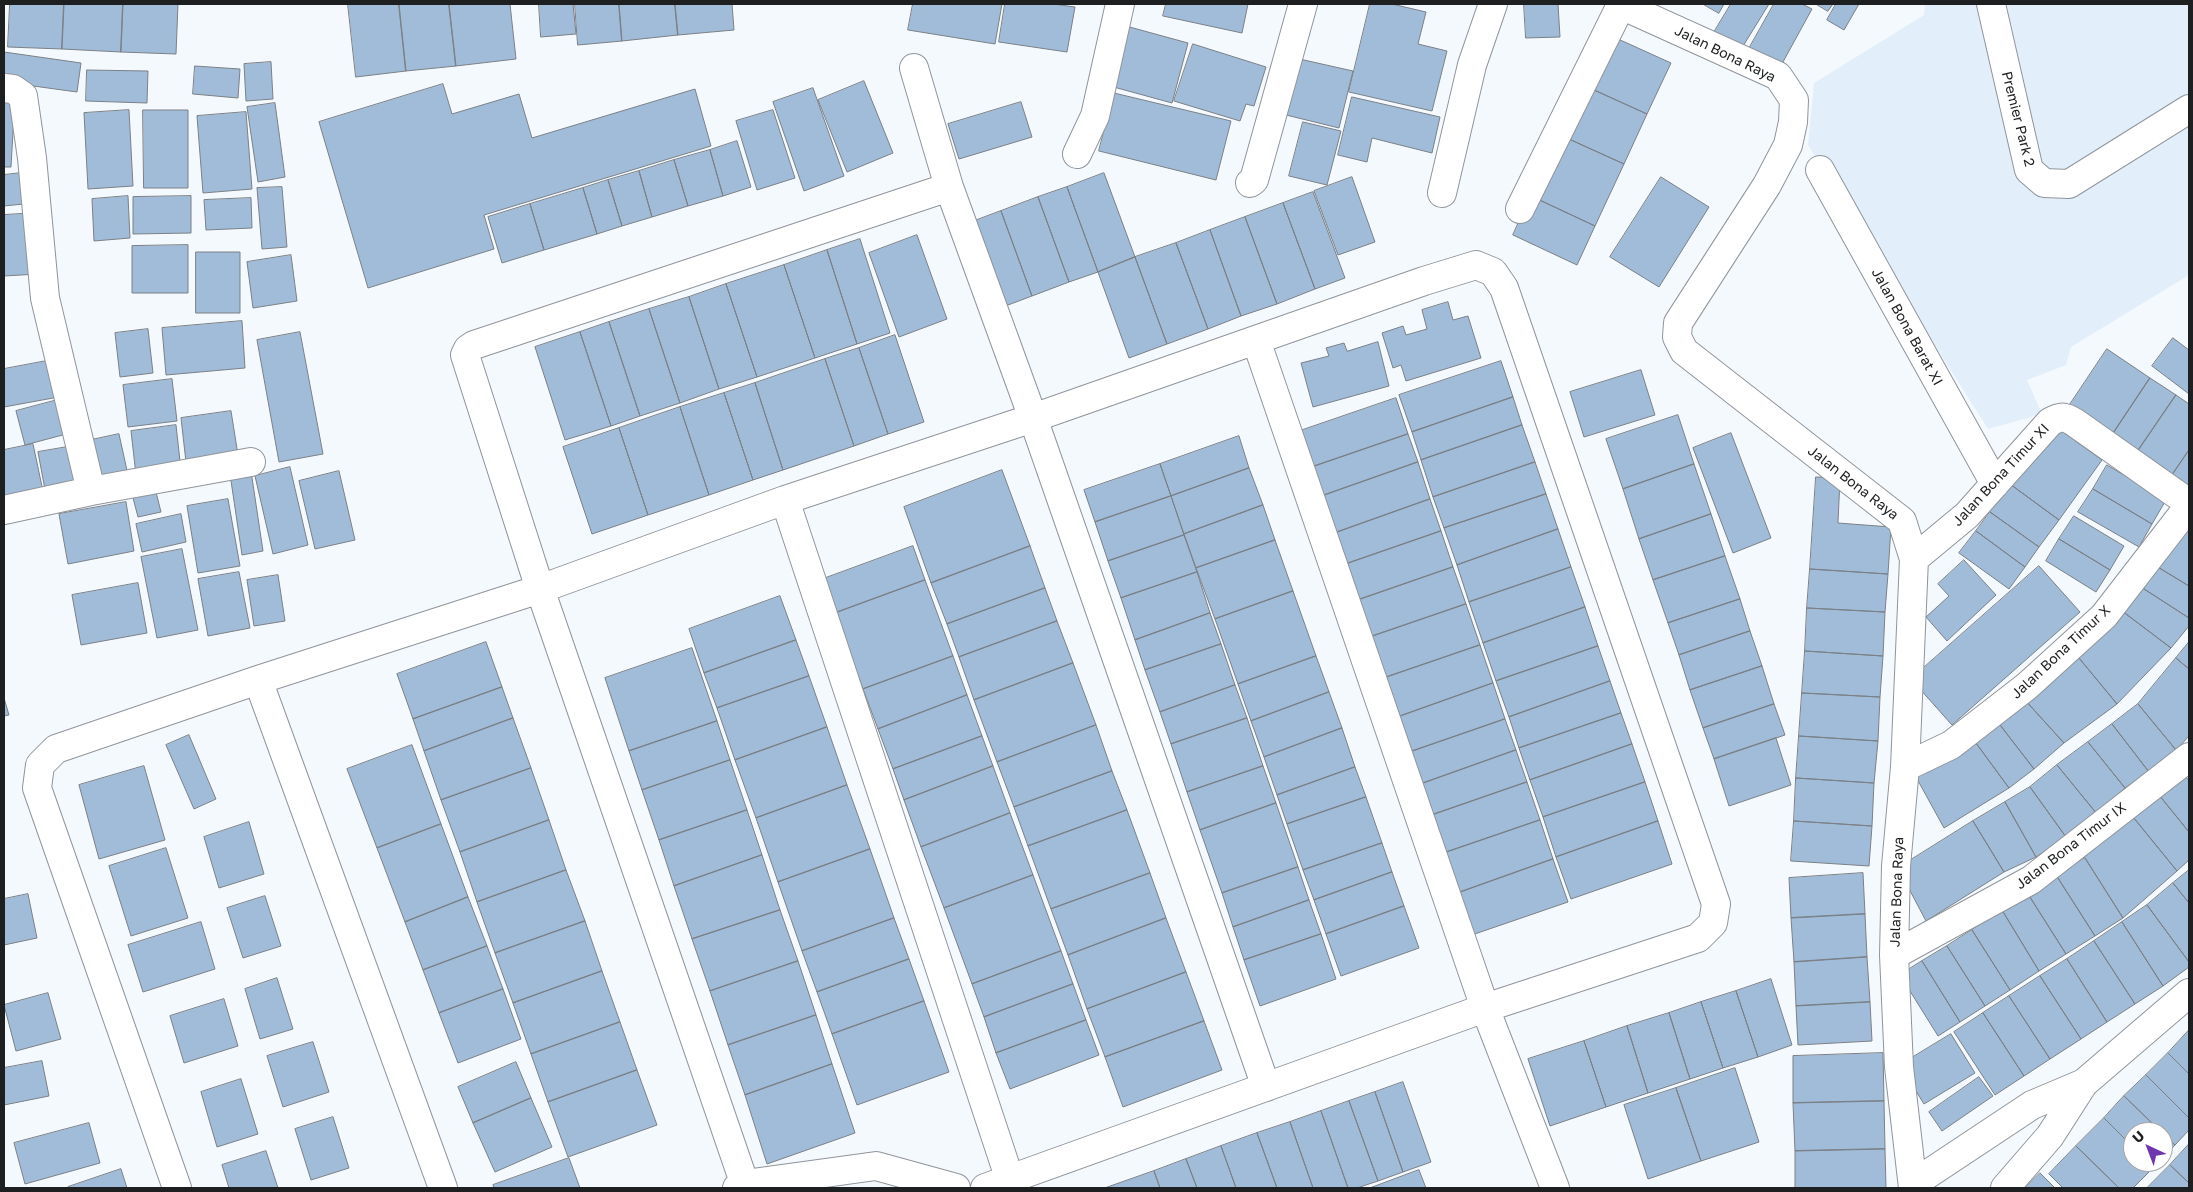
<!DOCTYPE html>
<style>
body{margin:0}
#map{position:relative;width:2193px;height:1192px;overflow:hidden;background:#f4f9fe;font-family:"Golos Text",sans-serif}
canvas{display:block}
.frame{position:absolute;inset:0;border:5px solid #1d1f21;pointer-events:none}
.north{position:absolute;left:2123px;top:1122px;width:50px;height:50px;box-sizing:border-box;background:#fff;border:1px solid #a5a5a6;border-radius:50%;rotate:317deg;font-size:14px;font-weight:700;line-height:20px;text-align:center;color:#1d1f21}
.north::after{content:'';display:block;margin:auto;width:18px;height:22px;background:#6f36ad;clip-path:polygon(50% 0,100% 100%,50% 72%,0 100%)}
</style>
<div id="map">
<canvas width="2193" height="1192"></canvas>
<div class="frame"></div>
<div class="north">U</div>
</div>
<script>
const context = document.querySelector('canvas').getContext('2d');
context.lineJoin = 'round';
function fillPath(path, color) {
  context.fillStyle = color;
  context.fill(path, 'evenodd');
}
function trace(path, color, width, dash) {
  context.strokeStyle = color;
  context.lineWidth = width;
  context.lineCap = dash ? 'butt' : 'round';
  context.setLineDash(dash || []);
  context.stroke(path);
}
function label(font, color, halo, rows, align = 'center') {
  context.font = font + ' "Golos Text",sans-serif';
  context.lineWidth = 4.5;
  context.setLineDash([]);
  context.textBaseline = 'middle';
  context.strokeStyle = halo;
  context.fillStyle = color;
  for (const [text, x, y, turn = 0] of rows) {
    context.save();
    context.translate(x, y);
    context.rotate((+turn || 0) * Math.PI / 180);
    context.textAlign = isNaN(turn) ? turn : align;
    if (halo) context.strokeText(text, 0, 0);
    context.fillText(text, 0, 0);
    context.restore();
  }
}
fillPath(new Path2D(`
 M1925 4H2189V275L2071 347 2066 365 2027 380 2042 414 1988 429 1808 145 1814 83 1924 15Z`), '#e2eefa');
const building = new Path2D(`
 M10 4H64L62 49 8 47Z
 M64 4H123L121 52 62 49Z
 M123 4H178L176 54 121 52Z
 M348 4H399L406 71 356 77Z
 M399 4H449L456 66 406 71Z
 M449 4H510L516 59 456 66Z
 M539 4H573L576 34 541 37Z
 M575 4H619L622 41 578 45Z
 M619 4H675L678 35 622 41Z
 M675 4H732L734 30 678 35Z
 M913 4H1002L995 44 908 30Z
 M1005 4H1053L1075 7 1067 52 999 42Z
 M1166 4H1248L1242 33 1163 16Z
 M1370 4H1392L1426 12 1418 44 1447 51 1432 111 1349 92Z
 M1524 4H1558L1560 37 1526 38Z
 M1703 4H1724L1719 13Z
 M1731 4H1769L1740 51 1713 34Z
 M1774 4H1802L1812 9 1778 71 1746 54Z
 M1816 4H1833L1828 11Z
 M1836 4H1859L1844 30 1827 20Z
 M1126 26 1188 43 1172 103 1110 86Z
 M1607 34 1671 63 1647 114 1583 85Z
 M1193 44 1266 67 1254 106 1246 104 1240 121 1174 101Z
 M4 52 81 63 77 92 4 82Z
 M1295 58 1353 71 1339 128 1282 114Z
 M271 62 273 99 246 101 244 64Z
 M195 66 240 69 238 98 193 94Z
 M87 70 148 71 147 103 86 101Z
 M864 81 893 153 847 172 818 100Z
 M443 84 452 114 519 94 532 138 695 89 711 146 484 215 494 249 368 288 319 122Z
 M1583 85 1647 114 1624 164 1560 135Z
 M813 88 844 176 804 191 773 102Z
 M1114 93 1231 121 1216 180 1099 151Z
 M4 96H15L11 167H4Z
 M1352 97 1440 117 1432 153 1372 138 1367 162 1338 155Z
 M1021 102 1032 137 959 159 948 124Z
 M275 103 285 177 258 182 247 107Z
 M129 110 133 186 88 189 84 113Z
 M143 110H188V188H144Z
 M773 110 795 178 757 190 736 121Z
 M246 112 252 189 203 193 197 116Z
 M1303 122 1341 131 1327 185 1289 176Z
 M1560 135 1624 164 1595 226 1531 196Z
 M737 141 751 187 723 196 710 150Z
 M710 150 723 196 688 206 674 160Z
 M674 160 688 206 652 217 639 171Z
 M639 171 652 217 622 226 608 180Z
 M30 172 33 203 4 206V175Z
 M1104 173 1135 257 1098 272 1067 187Z
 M1352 177 1375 242 1338 255 1314 191Z
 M1661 177 1709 207 1659 287 1610 257Z
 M608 180 622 226 597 234 583 188Z
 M282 187 287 247 262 249 257 188Z
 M1067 187 1098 272 1069 282 1038 197Z
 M583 188 597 234 544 250 530 204Z
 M1313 192 1345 278 1315 289 1283 203Z
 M128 196 130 238 94 241 92 199Z
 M191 196V233L133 234V197Z
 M1531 196 1595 226 1577 265 1513 235Z
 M1038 197 1069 282 1032 296 1001 211Z
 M251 198 252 228 206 230 204 200Z
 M1283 203 1315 289 1277 304 1245 217Z
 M530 204 544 250 502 263 488 217Z
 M1001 211 1032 296 1000 308 969 223Z
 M36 213 38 274 4 276V215Z
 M1245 217 1277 304 1241 316 1210 230Z
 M1210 230 1241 316 1208 329 1176 243Z
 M917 235 947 319 899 337 869 253Z
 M860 239 890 333 857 344 827 250Z
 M1176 243 1208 329 1167 344 1135 257Z
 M188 245V293H132V246Z
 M827 250 857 344 815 358 784 265Z
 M196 252H240V313H196Z
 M291 255 297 301 253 308 247 262Z
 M1135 257 1167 344 1129 358 1098 272Z
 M784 265 815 358 757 377 726 284Z
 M726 284 757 377 719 389 689 297Z
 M689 297 719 389 680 403 649 309Z
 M1448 302 1453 320 1468 316 1481 358 1406 381 1401 365 1393 368 1382 333 1403 326 1406 335 1427 329 1422 310Z
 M649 309 680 403 640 416 609 322Z
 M242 321 245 368 166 375 162 328Z
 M609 322 640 416 611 426 580 332Z
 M148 329 153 373 120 377 115 333Z
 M300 332 323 454 279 462 257 340Z
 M580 332 611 426 565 440 535 347Z
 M895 335 924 422 888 434 859 348Z
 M2173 338 2189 350V394L2152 366Z
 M1378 342 1389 386 1313 407 1301 363 1329 356 1326 348 1344 343 1347 351Z
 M859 348 888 434 854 446 825 359Z
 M2107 349 2150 378 2110 438 2067 409Z
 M57 359 64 396 4 407V369Z
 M825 359 854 446 783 470 755 383Z
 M1501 361 1513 397 1412 432 1399 395Z
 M1641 370 1655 415 1584 437 1570 392Z
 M2150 378 2176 395 2135 455 2110 438Z
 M172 379 177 421 128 427 123 385Z
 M755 383 783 470 753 480 724 393Z
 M724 393 753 480 709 495 680 407Z
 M2176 395 2189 404V450L2170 478 2135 455Z
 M1513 397 1522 425 1421 460 1412 432Z
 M65 398 74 432 25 445 16 411Z
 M1396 398 1408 434 1306 469 1294 433Z
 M680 407 709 495 648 515 619 428Z
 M231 411 238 455 186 462 181 418Z
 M1678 415 1694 464 1623 489 1606 439Z
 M2052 424 2102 460 2059 520 2010 484Z
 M176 425 181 470 136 475 131 431Z
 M1522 425 1535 462 1433 497 1421 460Z
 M619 428 648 515 592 534 563 447Z
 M1731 433 1771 538 1733 553 1693 448Z
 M119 434 128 475 92 484 82 442Z
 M1408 434 1418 462 1316 498 1306 469Z
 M1239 436 1249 468 1171 496 1160 464Z
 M33 444 44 496 4 504V450Z
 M79 445 86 487 46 495 38 452Z
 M2189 450V491L2170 478Z
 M1418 462 1430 499 1329 535 1316 498Z
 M1535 462 1546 494 1444 528 1433 497Z
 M1160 464 1171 496 1095 522 1084 490Z
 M1694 464 1711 514 1639 539 1623 489Z
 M2107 465 2166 500 2152 524 2093 489Z
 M290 467 308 545 273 554 255 476Z
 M1249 468 1263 505 1184 534 1171 496Z
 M1002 470 1030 546 931 583 904 507Z
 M251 471 263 551 242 555 230 474Z
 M339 471 355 540 315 549 299 481Z
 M1816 477 1840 478 1838 523 1891 527 1888 574 1810 569Z
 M2010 484 2059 520 2039 547 1990 512Z
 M155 488 161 512 138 517 132 494Z
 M2093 489 2152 524 2139 547 2078 512Z
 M1546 494 1558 529 1457 565 1444 528Z
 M1171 496 1184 535 1108 561 1095 522Z
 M228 499 240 566 198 573 187 506Z
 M1430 499 1441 531 1340 566 1329 535Z
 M126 502 134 551 68 564 59 514Z
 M1263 505 1275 540 1196 568 1184 534Z
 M1990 512 2039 547 2025 567 1976 531Z
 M181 514 186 542 142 552 136 524Z
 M1711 514 1725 556 1653 580 1639 539Z
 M2074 516 2124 546 2110 570 2059 539Z
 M2189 518V586L2156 566Z
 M1558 529 1571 567 1469 602 1457 565Z
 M1441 531 1453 567 1352 602 1340 566Z
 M1976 531 2025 567 2009 589 1959 553Z
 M1184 535 1197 572 1121 598 1108 561Z
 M2059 539 2110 570 2096 592 2046 561Z
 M1275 540 1293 591 1215 619 1196 568Z
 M913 546 925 580 835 613 823 579Z
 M1030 546 1045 588 947 624 931 583Z
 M182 549 198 630 157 638 141 557Z
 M1725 556 1740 599 1668 623 1653 580Z
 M1964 560 1996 595 1947 641 1926 617 1949 596 1938 584Z
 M2039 566 2080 612 1952 725 1911 679Z
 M2156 566 2189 586V618L2141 587Z
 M1453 567 1466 604 1364 639 1352 602Z
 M1571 567 1585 607 1483 643 1469 602Z
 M1810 569 1888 574 1885 612 1807 608Z
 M239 572 250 628 208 636 198 579Z
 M1197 572 1210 613 1135 640 1121 598Z
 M278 575 285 621 254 626 247 580Z
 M925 580 953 656 863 689 835 613Z
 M138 583 147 633 81 645 72 595Z
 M2141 587 2189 618V626L2171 648 2122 611Z
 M1045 588 1057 621 959 657 947 624Z
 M1293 591 1316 656 1238 684 1215 619Z
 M780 596 796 640 704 673 689 629Z
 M1740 599 1750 631 1679 655 1668 623Z
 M1466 604 1480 645 1378 680 1364 639Z
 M1585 607 1598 646 1496 681 1483 643Z
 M1807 608 1885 612 1883 656 1805 651Z
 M2122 611 2171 648 2117 704 2079 658Z
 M1210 613 1221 644 1145 670 1135 640Z
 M1057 621 1073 663 974 700 959 657Z
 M1750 631 1762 666 1690 690 1679 655Z
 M796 640 809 676 717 708 704 673Z
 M486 642 502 687 413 719 397 674Z
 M2189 642V669L2176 658Z
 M1221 644 1235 685 1160 712 1145 670Z
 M1480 645 1493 683 1392 719 1378 680Z
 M1598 646 1610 681 1509 717 1496 681Z
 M692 648 717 721 629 751 605 678Z
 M1805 651 1883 656 1880 697 1802 693Z
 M953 656 967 695 878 729 863 689Z
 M1316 656 1329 692 1251 721 1238 684Z
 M2079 658 2117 704 2064 743 2024 699Z
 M2176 658 2189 669V736L2176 750 2138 704Z
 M1073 663 1096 725 997 762 974 700Z
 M1762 666 1774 704 1703 728 1690 690Z
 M809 676 827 727 735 760 717 708Z
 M1610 681 1621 713 1519 748 1509 717Z
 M1493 683 1505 719 1404 754 1392 719Z
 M1235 685 1247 718 1171 744 1160 712Z
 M502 687 513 718 424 751 413 719Z
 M1329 692 1342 728 1264 757 1251 721Z
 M1802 693 1880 697 1878 741 1799 736Z
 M967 695 982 736 893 769 878 729Z
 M4 698 9 715 4 716Z
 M2024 699 2064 743 2034 769 1997 721Z
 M1774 704 1785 735 1714 759 1703 728Z
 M2138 704 2176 750 2149 772 2112 724Z
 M1621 713 1632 744 1530 780 1519 748Z
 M513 718 531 768 441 800 424 751Z
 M1247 718 1263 766 1187 792 1171 744Z
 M1505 719 1516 750 1415 786 1404 754Z
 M717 721 730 760 642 790 629 751Z
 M1997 721 2034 769 2009 788 1973 739Z
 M2112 724 2149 772 2125 788 2088 742Z
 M1096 725 1112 771 1014 807 997 762Z
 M827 727 847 785 756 818 735 760Z
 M1342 728 1355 767 1277 795 1264 757Z
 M189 735 216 799 194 809 166 745Z
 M982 736 993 766 904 800 893 769Z
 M1799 736 1878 741 1874 783 1796 778Z
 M1776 738 1791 785 1729 806 1714 759Z
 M1973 739 2009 788 1944 828 1916 777Z
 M2088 742 2125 788 2097 814 2057 765Z
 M1632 744 1645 782 1543 817 1530 780Z
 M412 745 441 824 377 848 347 769Z
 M1516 750 1527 782 1426 817 1415 786Z
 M730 760 747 810 659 840 642 790Z
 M2057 765 2097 814 2066 837 2030 787Z
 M144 766 165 840 99 859 79 785Z
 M993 766 1010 813 921 847 904 800Z
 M1263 766 1276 803 1200 830 1187 792Z
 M1355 767 1366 797 1287 824 1277 795Z
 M531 768 549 820 460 852 441 800Z
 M2181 770 2189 781V832L2155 790Z
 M1112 771 1127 810 1028 846 1014 807Z
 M1796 778 1874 783 1872 826 1794 821Z
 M1527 782 1540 820 1438 855 1426 817Z
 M1645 782 1658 821 1556 857 1543 817Z
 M847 785 870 849 778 882 756 818Z
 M2030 787 2066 837 2036 857 2005 802Z
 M2155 790 2189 832V860L2177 871 2129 812Z
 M1366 797 1382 843 1303 870 1287 824Z
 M2005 802 2036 857 2004 872 1973 821Z
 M1276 803 1298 867 1222 893 1200 830Z
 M747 810 762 855 674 886 659 840Z
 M1127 810 1150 873 1051 909 1028 846Z
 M2129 812 2177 871 2123 918 2085 858Z
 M1010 813 1033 875 944 908 921 847Z
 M549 820 566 870 477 902 460 852Z
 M1540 820 1553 859 1452 895 1438 855Z
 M1658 821 1672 864 1571 899 1556 857Z
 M1794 821 1872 826 1869 866 1791 861Z
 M1973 821 2004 872 1926 921 1898 868Z
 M249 822 264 874 219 888 204 837Z
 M441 824 468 897 405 922 377 848Z
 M1382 843 1392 872 1314 900 1303 870Z
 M166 848 188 918 131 936 109 866Z
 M870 849 894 918 802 951 778 882Z
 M762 855 780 910 692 939 674 886Z
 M2085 858 2123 918 2095 936 2056 875Z
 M1553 859 1568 902 1466 937 1452 895Z
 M1298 867 1309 900 1233 927 1222 893Z
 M566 870 585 921 495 953 477 902Z
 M2189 870V903L2173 883Z
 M1392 872 1404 906 1326 934 1314 900Z
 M1150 873 1166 918 1068 955 1051 909Z
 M1863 873 1865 914 1791 918 1789 878Z
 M1033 875 1061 951 972 984 944 908Z
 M2056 875 2095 936 2066 954 2028 894Z
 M2173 883 2189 903V962L2147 905Z
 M28 894 37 938 4 945V899Z
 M2028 894 2066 954 2039 971 2002 910Z
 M265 896 281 946 243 958 227 908Z
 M468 897 487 946 423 970 405 922Z
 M1309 900 1321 934 1244 960 1233 927Z
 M2147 905 2189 962V967L2163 986 2122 922Z
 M1404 906 1419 948 1341 976 1326 934Z
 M780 910 798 961 710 991 692 939Z
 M2002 910 2039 971 2010 990 1972 930Z
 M1865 914 1867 957 1794 962 1791 918Z
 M894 918 909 959 817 992 802 951Z
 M1166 918 1186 972 1087 1009 1068 955Z
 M585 921 602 971 513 1003 495 953Z
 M201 922 215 969 143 992 128 945Z
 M2122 922 2163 986 2135 1004 2094 941Z
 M1972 930 2010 990 1985 1006 1947 946Z
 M1321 934 1336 979 1260 1006 1244 960Z
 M2094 941 2135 1004 2107 1022 2067 959Z
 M487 946 503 989 439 1013 423 970Z
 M1947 946 1985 1006 1960 1022 1922 961Z
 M1061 951 1073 984 984 1017 972 984Z
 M1867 957 1870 1002 1796 1006 1794 962Z
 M909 959 924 1001 832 1034 817 992Z
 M2067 959 2107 1022 2081 1039 2040 976Z
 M798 961 816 1015 728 1045 710 991Z
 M1922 961 1960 1022 1938 1036 1900 975Z
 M602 971 620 1022 531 1054 513 1003Z
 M1186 972 1204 1021 1105 1057 1087 1009Z
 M2040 976 2081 1039 2050 1059 2009 996Z
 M277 978 293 1029 260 1039 245 989Z
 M1771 979 1792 1045 1758 1057 1736 991Z
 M1073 984 1086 1020 996 1053 984 1017Z
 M503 989 521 1039 458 1063 439 1013Z
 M1736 991 1758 1057 1723 1068 1701 1002Z
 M48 993 61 1039 16 1051 4 1005Z
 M2009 996 2050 1059 2024 1076 1983 1013Z
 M224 999 238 1046 184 1063 170 1016Z
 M924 1001 949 1072 857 1105 832 1034Z
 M1701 1002 1723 1068 1690 1079 1669 1013Z
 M1870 1002 1872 1041 1798 1045 1796 1006Z
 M1669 1013 1690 1079 1648 1093 1627 1026Z
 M1983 1013 2024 1076 1995 1095 1954 1032Z
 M816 1015 832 1064 745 1095 728 1045Z
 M1086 1020 1099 1055 1010 1089 996 1053Z
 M1204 1021 1222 1070 1123 1107 1105 1057Z
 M620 1022 637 1070 548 1102 531 1054Z
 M1627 1026 1648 1093 1606 1107 1584 1041Z
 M2189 1030V1074L2168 1053Z
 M1951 1034 1975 1073 1924 1104 1900 1065Z
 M1584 1041 1606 1107 1550 1126 1528 1059Z
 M313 1042 329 1092 283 1107 267 1056Z
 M1883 1053 1884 1101 1793 1103V1056Z
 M2168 1053 2189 1074V1118L2146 1075Z
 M42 1061 49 1096 4 1105V1068Z
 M516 1062 531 1098 473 1123 458 1087Z
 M832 1064 855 1133 767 1164 745 1095Z
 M1735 1068 1759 1142 1701 1161 1676 1088Z
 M637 1070 657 1125 568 1157 548 1102Z
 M2146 1075 2189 1118V1130L2175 1145 2124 1096Z
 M1979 1077 1993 1096 1942 1131 1929 1112Z
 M241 1079 258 1134 217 1147 201 1092Z
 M1403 1082 1431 1162 1403 1172 1375 1092Z
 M1676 1088 1701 1161 1648 1179 1624 1105Z
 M1375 1092 1403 1172 1378 1181 1349 1101Z
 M2124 1096 2161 1132H2133V1147L2104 1118Z
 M531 1098 552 1147 495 1172 473 1123Z
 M1349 1101 1378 1181 1357 1188H1348L1321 1111Z
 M1884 1101 1885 1149 1795 1151 1793 1103Z
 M1321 1111 1348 1188H1313L1290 1122Z
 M333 1117 349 1168 311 1180 295 1129Z
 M2104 1118 2133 1147V1162H2149L2154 1167 2133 1188H2119L2076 1146Z
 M1290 1122 1313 1188H1277L1257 1133Z
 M89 1123 100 1163 25 1184 14 1143Z
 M1257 1133 1277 1188H1236L1221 1146Z
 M2163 1134 2175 1145 2163 1158Z
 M2189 1144V1183L2170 1165Z
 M1221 1146 1236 1188H1197L1186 1159Z
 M2076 1146 2119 1188H2063L2049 1174Z
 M1885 1149 1886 1188H1795V1151Z
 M266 1151 278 1188H229L222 1165Z
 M569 1158 580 1188H494L493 1185Z
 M1186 1159 1197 1188H1160L1154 1171Z
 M2170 1165 2189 1183V1188H2147Z
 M121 1169 127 1188H68V1187Z
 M1419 1170 1426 1188H1370Z
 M1154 1171 1160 1188H1105Z
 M2040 1173 2055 1188H2025Z`);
fillPath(building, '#a0bcd8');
trace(building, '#7b8086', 1);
const minor = new Path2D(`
 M1619 4 1778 76 1794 100 1793 122 1788 145 1767 185 1678 323 1677 337 1684 351 1902 521 1914 559 1905 767 1896 866 1894 955 1899 1067 1913 1188
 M1991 4 2029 170 2044 183 2069 184 2189 109
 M914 68 949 187 1033 418 1266 1087
 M4 88 13 89 23 96 32 158 45 298 91 491
 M1077 154 1095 116 1120 4
 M1820 170 1995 484
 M1250 183 1254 180 1303 4
 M1442 193 1472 65 1493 4
 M1520 209 1621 5
 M1256 340 1485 1008 1555 1188
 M785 500 1010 1180
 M4 510 91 491 251 462
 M1914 559 1967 515 2050 422C2061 416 2064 416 2074 422L2189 503
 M258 680 443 1188
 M1905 767 1951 745 2027 686 2104 616 2189 506
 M1894 955 2031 880 2189 757
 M1913 1184 2032 1105 2084 1083 2189 993
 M177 1188 37 788 40 765 56 749 258 680 540 589 785 500 1033 418 1424 281 1476 265 1493 272 1504 288 1716 904 1713 923 1698 938 1485 1008 985 1188
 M737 1188 745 1184 876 1166 956 1188
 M746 1188 540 589 465 355 468 349 474 345 949 187
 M2005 1188 2050 1136 2084 1083`);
trace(minor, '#90959b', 30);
trace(minor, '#fff', 28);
label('14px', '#1d1f21', '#fff', [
 ["Jalan Bona Raya",1725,54,26],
 ["Premier Park 2",2018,119,76],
 ["Jalan Bona Barat XI",1907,327,61],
 ["Jalan Bona Timur XI",2001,475,-47],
 ["Jalan Bona Raya",1853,483,38],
 ["Jalan Bona Timur X",2061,652,-43],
 ["Jalan Bona Timur IX",2071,846,-37],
 ["Jalan Bona Raya",1897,892,-88]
]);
</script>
